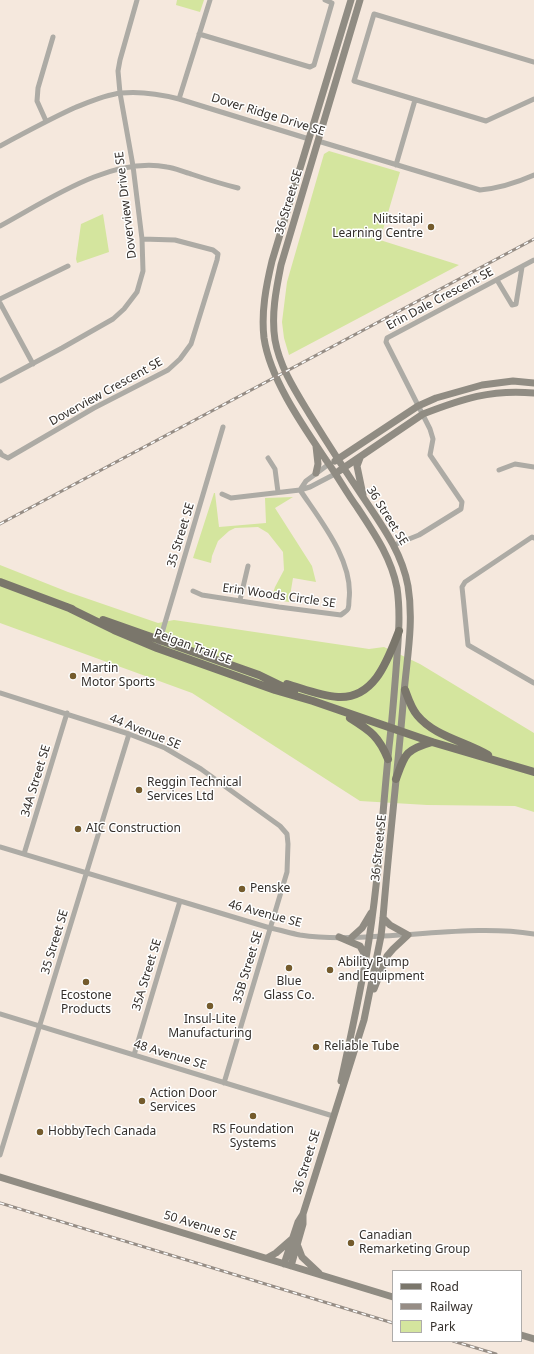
<!DOCTYPE html>
<style>
body{margin:0}
#map{position:relative;width:534px;height:1354px;overflow:hidden;background:#f5e8dd;font-family:"Noto Sans",sans-serif}
canvas{display:block}
.legend{position:absolute;left:392px;top:1270px;width:130px;height:72px;box-sizing:border-box;background:#fff;border:1px solid #aeacaa;margin:0;padding:5px 7px;list-style:none;font-size:12px;color:#342f2b}
.legend li{display:flex;align-items:center;gap:8px;height:20px}
.legend b{width:20px;border:1px solid #aeacaa}
</style>
<div id="map">
<canvas width="534" height="1354"></canvas>
<ul class="legend">
<li><b style="height:5px;background:#7a766b"></b>Road</li>
<li><b style="height:5px;background:#968d85"></b>Railway</li>
<li><b style="height:11px;background:#d4e59e"></b>Park</li>
</ul>
</div>
<script>
const context = document.querySelector('canvas').getContext('2d');
context.lineJoin = 'round';
function fillPath(path, color) {
  context.fillStyle = color;
  context.fill(path, 'evenodd');
}
function trace(path, color, width, dash) {
  context.strokeStyle = color;
  context.lineWidth = width;
  context.lineCap = dash ? 'butt' : 'round';
  context.setLineDash(dash || []);
  context.stroke(path);
}
function label(font, color, halo, rows, align = 'center') {
  context.font = font + ' "Noto Sans",sans-serif';
  context.lineWidth = 3;
  context.setLineDash([]);
  context.textBaseline = 'middle';
  context.strokeStyle = halo;
  context.fillStyle = color;
  for (const [text, x, y, turn = 0] of rows) {
    context.save();
    context.translate(x, y);
    context.rotate((+turn || 0) * Math.PI / 180);
    context.textAlign = isNaN(turn) ? turn : align;
    if (halo) context.strokeText(text, 0, 0);
    context.fillText(text, 0, 0);
    context.restore();
  }
}
fillPath(new Path2D(`
 M177 0H204L200 12 176 5Z
 M329 151 400 172 380 240 459 265 289 355 284 338 282 322 287 282 324 154Z
 M103 214 109 252 77 263 76 259 81 224Z
 M214 493H215L219 527 266 523 265 498 293 497 275 508 312 566 316 582 293 578 289 602 271 599 275 587 284 570 283 552 268 533 258 527 235 528 229 531 218 541 212 556 211 563 193 558Z
 M0 565 68 592 158 623 174 620 369 649 384 647 420 664 534 733V812L515 806 427 805 360 801 192 693 0 623Z`), '#d4e59e');
trace(new Path2D(`
 M199 34 310 67 314 65 332 3 325 0
 M534 62 374 14 354 81 486 121 534 99
 M179 99 210 0
 M46 121 37 101 38 88 53 37
 M318 141 480 190C500 188 516 183 534 175
 M0 146C24 133 48 120 74 108 89 102 104 95 121 93 141 91 160 94 179 99L309 139
 M396 165 415 100
 M0 226C48 200 111 156 167 167 175 168 183 172 191 174 206 179 222 184 238 188
 M497 280 512 305 516 304 522 267
 M0 299 68 266
 M0 303 33 364
 M0 381 62 348 113 319 124 309 137 292 143 271 142 239 133 166 120 93 118 71 120 60 137 0
 M0 452 2 455 8 458 94 408 168 370 180 359 191 344 217 260 218 254 213 250 175 240 142 239
 M268 458 275 469 278 492
 M499 470 515 464 534 467
 M300 490 306 481 329 464
 M222 494 231 498 300 490 310 487 335 474
 M534 538 532 537 465 582 462 587 468 645 534 683
 M394 545 419 535 461 509 462 502 430 455 433 439 430 429 386 342 387 338 534 260
 M193 591 202 595 279 607 341 615C343 613 347 611 348 609 349 606 349 602 349 600 354 561 320 520 300 490
 M240 600 248 566
 M159 643 223 427
 M0 693 129 734 165 748 201 769 280 826 287 834 288 844 287 872 224 1083
 M0 847 270 928C280 930 290 933 300 935 326 939 355 938 382 936 432 934 484 926 534 934
 M24 854 67 713
 M0 1014 333 1116
 M134 1055 180 901
 M0 1155 129 734`), '#adaba5', 5);
trace(new Path2D(`
 M360 458 357 466 363 495
 M335 461 418 406 436 398 482 385 513 381 534 383
 M339 471 423 414C462 399 491 389 534 393
 M316 473 318 464 316 446
 M339 937 360 946 366 957
 M352 937 362 928 371 913
 M374 989 387 956 393 949 408 935 390 925 383 918
 M341 1081C350 1040 359 999 366 958 378 889 382 818 389 747 392 722 394 696 396 670 398 642 401 615 397 588 391 557 374 533 357 507 346 492 337 475 326 460 303 426 270 379 264 338 261 312 266 286 272 261L351 0
 M0 1177 393 1297
 M297 1244 302 1257 319 1273
 M267 1258 276 1253 292 1239
 M284 1264 298 1222 303 1214 364 1020 381 936 383 918C389 843 398 768 404 693 407 657 414 622 408 586 402 553 383 527 365 500 346 472 328 444 310 415 296 392 280 368 275 340 271 315 276 290 281 265L360 0
 M291 1266 303 1224V1214
 M521 1335 534 1339`), '#908c83', 7);
trace(new Path2D(`
 M0 582 72 609
 M67 607 114 630 157 648 275 690 313 701 432 742 534 772
 M103 620 259 675 294 692
 M287 684C304 689 321 696 338 697 375 699 388 659 399 631
 M405 690C408 698 411 708 417 715 435 737 465 741 488 755
 M350 718C371 731 379 737 388 759
 M396 779C405 754 405 750 432 742`), '#7a766b', 8);
const rail = new Path2D(`
 M0 524 534 239
 M0 1203 393 1323
 M453 1341 496 1354`);
trace(rail, '#968d85', 3);
trace(rail, '#fff', 1.5, [4.5]);
for (const [x, y, r, color] of [
 [431,227,4,"#745b2c"],
 [73,676,4,"#745b2c"],
 [139,790,4,"#745b2c"],
 [78,829,4,"#745b2c"],
 [242,889,4,"#745b2c"],
 [289,968,4,"#745b2c"],
 [330,970,4,"#745b2c"],
 [86,982,4,"#745b2c"],
 [210,1006,4,"#745b2c"],
 [316,1047,4,"#745b2c"],
 [142,1101,4,"#745b2c"],
 [253,1116,4,"#745b2c"],
 [40,1132,4,"#745b2c"],
 [351,1243,4,"#745b2c"]
]) {
  const dot = new Path2D();
  dot.arc(x, y, r, 0, 2 * Math.PI);
  context.fillStyle = color;
  context.fill(dot);
  trace(dot, '#fff', 1.5);
}
label('12px', '#342f2b', '#fff', [
 ["Dover Ridge Drive SE",268,115,17],
 ["36 Street SE",289,202,-73],
 ["Doverview Drive SE",126,205,-97],
 ["Erin Dale Crescent SE",440,299,-28],
 ["Doverview Crescent SE",106,392,-29],
 ["36 Street SE",387,516,58],
 ["35 Street SE",181,535,-73],
 ["Erin Woods Circle SE",279,596,8],
 ["Peigan Trail SE",193,647,20],
 ["44 Avenue SE",145,732,22],
 ["34A Street SE",36,781,-73],
 ["36 Street SE",379,848,-84],
 ["46 Avenue SE",265,914,15],
 ["35 Street SE",55,942,-73],
 ["35B Street SE",248,967,-73],
 ["35A Street SE",147,975,-73],
 ["48 Avenue SE",170,1055,17],
 ["36 Street SE",307,1162,-73],
 ["50 Avenue SE",200,1226,17]
]);
label('12px', '#342f2b', '#fff', [
 ["Niitsitapi",423,220,"right"],
 ["Learning Centre",423,234,"right"],
 ["Martin",81,669],
 ["Motor Sports",81,683],
 ["Reggin Technical",147,783],
 ["Services Ltd",147,797],
 ["AIC Construction",86,829],
 ["Penske",250,889],
 ["Ability Pump",338,963],
 ["and Equipment",338,977],
 ["Blue",289,982,"center"],
 ["Glass Co.",289,996,"center"],
 ["Ecostone",86,996,"center"],
 ["Products",86,1010,"center"],
 ["Insul-Lite",210,1020,"center"],
 ["Manufacturing",210,1034,"center"],
 ["Reliable Tube",324,1047],
 ["Action Door",150,1094],
 ["Services",150,1108],
 ["RS Foundation",253,1130,"center"],
 ["Systems",253,1144,"center"],
 ["HobbyTech Canada",48,1132],
 ["Canadian",359,1236],
 ["Remarketing Group",359,1250]
], 'left');
</script>
